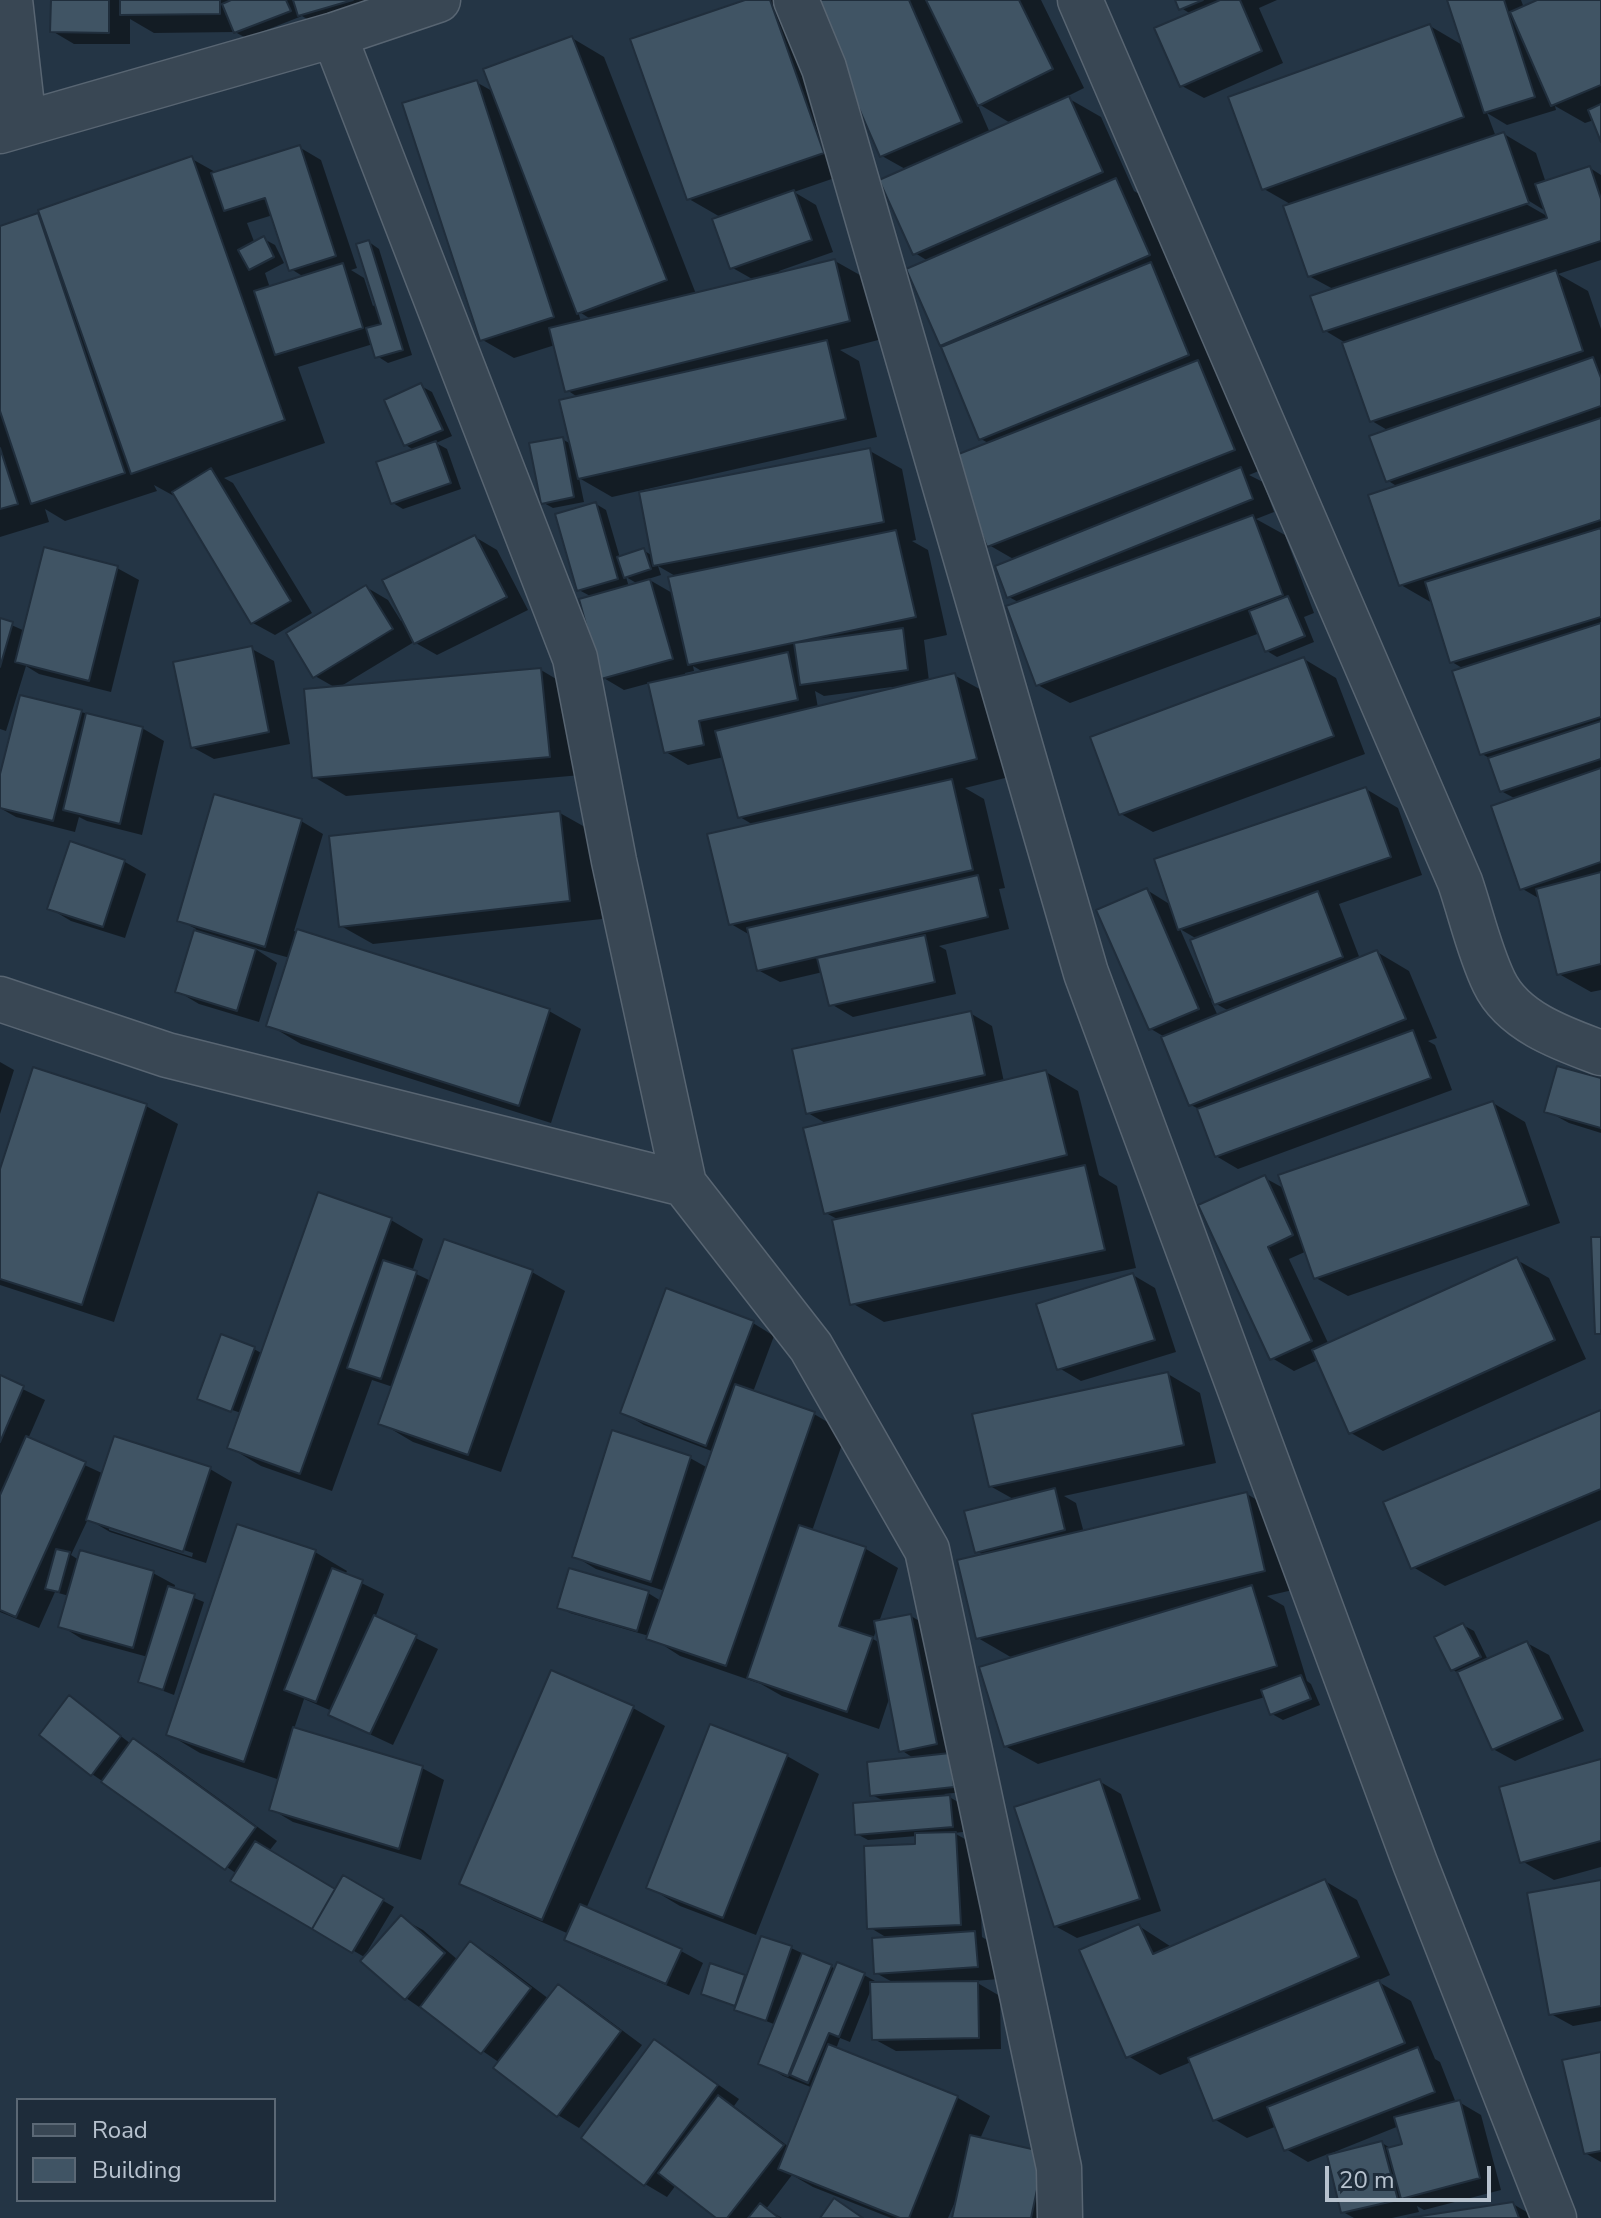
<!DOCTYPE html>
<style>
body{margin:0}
#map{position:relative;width:1601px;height:2218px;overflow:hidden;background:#243545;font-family:"Nunito Sans",sans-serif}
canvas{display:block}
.legend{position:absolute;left:16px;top:2098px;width:260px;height:104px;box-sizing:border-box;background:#1e2c3a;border:2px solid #5b6875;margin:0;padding:10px 14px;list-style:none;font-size:24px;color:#b7c2ce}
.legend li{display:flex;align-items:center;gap:16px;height:40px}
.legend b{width:40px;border:2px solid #5b6875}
.scale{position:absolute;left:1325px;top:2166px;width:166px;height:36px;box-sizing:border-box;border:4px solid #b7c2ce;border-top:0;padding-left:10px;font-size:24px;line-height:28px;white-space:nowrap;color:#b7c2ce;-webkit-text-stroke:6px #1e2c3a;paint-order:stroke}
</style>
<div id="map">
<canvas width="1601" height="2218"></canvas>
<ul class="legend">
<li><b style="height:10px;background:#394754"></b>Road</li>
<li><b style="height:22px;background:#405464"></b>Building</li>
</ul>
<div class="scale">20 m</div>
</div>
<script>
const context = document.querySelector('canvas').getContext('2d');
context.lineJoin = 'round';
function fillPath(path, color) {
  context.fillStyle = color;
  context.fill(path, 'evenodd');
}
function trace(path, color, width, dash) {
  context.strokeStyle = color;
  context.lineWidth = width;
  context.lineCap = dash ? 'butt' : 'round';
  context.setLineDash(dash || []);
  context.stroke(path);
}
fillPath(new Path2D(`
 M53 0H443L332 34 302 16 246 38 235 32 154 33 130 19V44H74L52 31Z
 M751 0H776L855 171 794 192 816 205 833 252 779 271 780 274 835 261 867 279 882 339 840 350 859 361 877 437 612 497 579 478 584 502 553 508 542 502 562 439 571 444 579 398 567 390 555 345 514 358 481 339 476 82 494 92 572 38 604 57 696 294 754 280 731 267 722 218 689 199ZM578 311 592 320 581 322Z
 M815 0H1041L1084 88 1066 97 1101 117 1134 191 1148 199 1181 273 1173 277 1183 283 1266 468 1249 475 1263 482 1274 512 1256 519 1285 535 1314 613 1304 617 1314 642 1277 657 1267 651 1260 633 1070 703 1038 685 1020 603 1009 597 1015 560 989 545 990 444 981 439 908 270 928 261 915 253 907 170 882 156ZM977 103 1012 124 990 133Z
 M1177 0H1277L1259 8 1283 63 1204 98 1182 86 1191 14 1181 8Z
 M1449 0H1521L1524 8 1539 2 1536 0H1601V137L1594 120 1585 123 1555 106 1556 110 1507 125 1487 113 1496 137 1504 134 1536 153 1546 183 1590 168 1601 175V260L1558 274 1588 291 1601 329V990L1591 992 1559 974 1540 899 1521 888 1516 799 1501 791 1491 759 1482 754 1464 669 1452 662 1434 604 1401 585 1398 487 1387 480 1389 431 1372 421 1344 342 1324 330 1335 290 1309 276 1292 205 1264 189 1430 26 1464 46ZM1521 196 1547 212V216L1519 200Z
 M299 147 321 160 357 268 351 270 364 278 373 306 377 304 369 242 379 249 412 355 388 363 377 356 373 344 298 367 325 443 224 478 233 483 312 613 275 635 253 623 176 495 174 496 154 485 157 491 65 521 45 509 49 522 0 537V228L38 216 43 218 192 159 217 173ZM273 215 291 269 304 277 270 288 265 273 284 263 275 245 264 239 255 244 247 223Z
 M421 386 432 392 452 436 436 443 447 449 461 489 403 509 393 503 415 451 406 445Z
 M870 451 902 469 916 540 912 541 928 550 947 635 924 640 929 681 954 675 987 693 1009 777 965 788 984 799 1005 888 999 889 1009 929 939 946 946 950 956 994 853 1017 831 1004 823 972 780 982 758 970 750 935 731 924 755 826 740 817 724 757 688 765 666 752 650 683 624 690 602 677 592 597 579 590 596 504 606 510 620 558 643 550 653 556ZM658 566 677 577 674 594 648 579 661 575ZM626 577 638 584 629 587ZM693 666 705 673 686 677 685 673 694 671ZM892 687 893 690 818 708 815 691 824 696Z
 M475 537 497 550 528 610 437 655 414 642 338 688 541 670 573 689 581 775 346 796 314 777 336 688 315 676 366 587 388 600 401 621Z
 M117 568 139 580 111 692 39 674 26 666 6 731 0 729V620L25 631Z
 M252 649 274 661 290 744 214 759 192 747Z
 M1304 659 1336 678 1365 754 1153 832 1121 814Z
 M81 712 142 728 164 741 142 835 87 821 79 817 75 832 16 817 0 808V782Z
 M1366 789 1398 808 1422 875 1339 904 1360 959 1377 952 1409 971 1437 1038 1428 1041 1435 1045 1452 1090 1238 1169 1216 1156 1199 1109 1191 1105 1163 1036 1151 1029 1147 890 1171 905ZM1180 929 1197 939 1213 997 1210 998ZM1211 1001 1229 1011 1218 1016Z
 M560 813 592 831 602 919 373 944 341 926Z
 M301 821 323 834 294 931 549 1011 581 1029 551 1123 301 1044 269 1025 290 958 254 948 277 963 259 1022 199 1004 177 991 196 929 179 920Z
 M71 843 125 862 146 874 125 938 71 921 49 908Z
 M970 1013 992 1026 1004 1082 1046 1072 1078 1091 1099 1175 1117 1186 1136 1268 884 1322 852 1303 839 1220 826 1213 827 1124 808 1113Z
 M0 1062 14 1070 0 1114Z
 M1601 1080V1133L1569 1123 1547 1111Z
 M1493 1103 1525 1122 1560 1223 1348 1296 1316 1278 1307 1251 1289 1259 1329 1345 1517 1260 1549 1278 1586 1359 1383 1451 1351 1433 1318 1360 1294 1371 1272 1358 1265 1178 1285 1189Z
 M146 1106 178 1124 114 1322 0 1285V1176Z
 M320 1195 391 1220 423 1239 412 1272 431 1281 445 1242 532 1272 565 1291 501 1472 413 1442 381 1423 393 1387 372 1380 332 1491 261 1466 229 1447 241 1413 200 1399 254 1349 263 1354Z
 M1133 1275 1155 1288 1176 1352 1081 1381 1059 1368Z
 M753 1323 774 1336 753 1392 814 1414 846 1433 812 1531 866 1549 898 1568 879 1622 911 1616 933 1629 964 1792 944 1794 960 1803 963 1832 954 1833 978 1846 982 1937 997 1946 999 1979 974 1981 1000 1996 1001 2049 896 2051 874 2039 872 1987 850 2042 840 2038 836 2049 958 2098 990 2116 980 2139 1045 2153 1055 2218H954L957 2202H955L948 2218H891L813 2187 792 2175 766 2209 782 2218H719L676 2185 667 2197 645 2184 655 2041 739 2099 734 2106 789 2147 813 2088 783 2076 761 2063 776 2025 737 2009 746 2007 712 1996V1998L703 1993 744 1977 748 1979 791 1948 836 1969 838 1964 864 1975 875 1981 873 1984H896L876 1973 889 1939 869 1927 917 1846V1836L868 1840 857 1834 886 1802 872 1795 915 1759 901 1750 890 1696 879 1729 782 1696 761 1684 680 1656 649 1636 570 1613 560 1607 648 1593 661 1601 665 1591 596 1569 574 1556 690 1458 708 1468 714 1452 644 1425 622 1412ZM877 1628 880 1643 873 1639Z
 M1168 1374 1200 1393 1216 1463 1064 1496 1076 1503 1084 1533 1247 1494 1279 1513 1297 1589 1267 1596 1284 1606 1307 1681 1311 1684 1320 1705 1283 1720 1272 1714 1265 1697 1038 1764 1005 1746 1014 1659 978 1638 985 1556 977 1551 1015 1500 990 1486Z
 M0 1378 45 1400 28 1439 104 1474 115 1438 210 1469 232 1482 206 1563 110 1532 88 1519 71 1555 79 1560 153 1573 175 1585 174 1590 204 1602 174 1695 140 1682 148 1657 82 1639 61 1626 69 1596 55 1592 39 1628 0 1612ZM109 1526 193 1553 192 1557 109 1530Z
 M1601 1413V1520L1445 1586 1413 1567Z
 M315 1552 347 1571 345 1575 384 1594 375 1618 438 1649 393 1745 352 1726 331 1714 332 1711 304 1699 294 1729 422 1768 444 1780 421 1860 293 1822 271 1809 280 1780 200 1753 168 1734Z
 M1463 1625 1474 1631 1488 1660 1527 1643 1549 1655 1584 1731 1515 1761 1493 1749 1460 1674 1453 1670Z
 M80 1704 131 1744 134 1741 156 1753 277 1841 269 1851 336 1891 344 1878 394 1907 364 1957 401 1918 423 1930 458 1960 470 1944 492 1956 549 1999 558 1987 580 1999 642 2045 579 2128 558 2115 500 2063 406 1998 366 1958 233 1880 237 1874 92 1774Z
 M633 1708 665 1726 586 1909 681 1951 703 1963 689 1995 589 1952 567 1939 569 1934 494 1901 462 1883Z
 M787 1756 819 1774 756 1935 680 1906 648 1887Z
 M1601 1761V1867L1554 1880 1522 1861Z
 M1099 1781 1121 1794 1161 1911 1077 1938 1055 1926Z
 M1325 1881 1357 1900 1390 1975 1377 1981 1411 2001 1435 2059 1440 2062 1456 2103 1459 2102 1481 2115 1501 2190 1424 2210 1417 2206 1419 2212 1392 2218H1354L1343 2212 1328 2154 1308 2162 1286 2149 1277 2126 1247 2138 1214 2119 1191 2062 1160 2075 1128 2056 1139 1926 1173 1948ZM1399 2126 1404 2145 1392 2149 1382 2143 1333 2155 1332 2153Z
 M1601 1882V2021L1573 2026 1551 2014Z
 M1601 2054V2162L1585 2153Z
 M1513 2204 1537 2218H1425Z`), '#0007');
const building = new Path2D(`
 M51 0H109V33L50 32Z
 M120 0H220V14L120 15Z
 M231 0H286L291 11 234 33 222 4Z
 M293 0H353L298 16Z
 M745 0H770L824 153 687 200 630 39Z
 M812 0H909L962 122 880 157Z
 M926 0H1019L1053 69 978 106Z
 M1175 0H1203L1179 10Z
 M1220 0H1240L1262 51 1180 87 1154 28Z
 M1447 0H1504L1535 97 1484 113Z
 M1537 0H1601V85L1551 106 1510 12Z
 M1430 24 1464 117 1262 190 1228 97Z
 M572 36 667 280 577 314 483 69Z
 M477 80 554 317 480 341 402 103Z
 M1069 96 1103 172 913 255 879 180Z
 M1601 104V142L1588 110Z
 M1504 132 1529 203 1308 277 1283 206Z
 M300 145 336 256 289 271 265 198 224 211 211 173Z
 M192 156 285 420 131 474 38 210Z
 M1590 166 1601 199V241L1323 332 1310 296 1547 218 1535 184Z
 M1116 178 1150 255 940 346 906 269Z
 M794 190 812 240 730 269 712 219Z
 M38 213 125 473 31 504 0 411V226Z
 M264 236 274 257 249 270 238 250Z
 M369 240 403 350 375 358 366 328 381 324 356 244Z
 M835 259 850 321 565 392 549 328Z
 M1151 262 1189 355 979 440 941 347Z
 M343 263 363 328 275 355 254 291Z
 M1556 270 1583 351 1370 422 1342 343Z
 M827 340 846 419 578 479 559 400Z
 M1593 357 1601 378V406L1386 482 1369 436Z
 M1198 360 1235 450 987 547 951 457Z
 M421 383 443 430 404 446 384 400Z
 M1601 418V520L1399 586 1368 495Z
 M563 437 574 497 541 504 529 443Z
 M436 441 451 483 391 504 376 462Z
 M0 448 18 504 0 509Z
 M870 448 884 522 653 566 639 492Z
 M1241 467 1253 499 1007 598 995 566Z
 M211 468 291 601 251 624 172 492Z
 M596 502 618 579 577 591 555 514Z
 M1253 515 1283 595 1036 686 1006 606Z
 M1601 528V617L1450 663 1425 582Z
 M896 530 916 617 688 665 668 577Z
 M475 535 507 597 414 644 382 580Z
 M44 547 118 566 89 681 15 662Z
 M644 548 651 569 624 578 617 557Z
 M650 579 673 659 601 679 579 599Z
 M366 585 393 629 313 678 286 633Z
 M1288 596 1305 636 1265 652 1249 611Z
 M0 618 13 622 0 667Z
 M1601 623V717L1480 755 1452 671Z
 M903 628 908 670 800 685 794 643Z
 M252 646 269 732 191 748 173 662Z
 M788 652 798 700 699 721 704 745 664 753 648 683Z
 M1304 657 1334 736 1119 815 1090 737Z
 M541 668 550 757 312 778 304 689Z
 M955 673 977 759 738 818 715 731Z
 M20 695 82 710 53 821 0 808V774Z
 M86 713 143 727 120 824 63 810Z
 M1601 721V759L1500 792 1488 758Z
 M1601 768V862L1520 890 1491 806Z
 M952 779 973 870 729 925 707 834Z
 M1366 787 1391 857 1178 930 1154 859Z
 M214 794 302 819 265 947 177 921Z
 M560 811 570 901 339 927 329 836Z
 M70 841 125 860 103 927 47 909Z
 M1601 872V964L1557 975 1536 889Z
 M978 875 988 917 757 971 747 928Z
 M1147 888 1199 1009 1149 1030 1096 910Z
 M1318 891 1343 957 1214 1005 1190 940Z
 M297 929 550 1009 519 1106 266 1026Z
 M194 930 256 949 237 1011 175 992Z
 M925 935 935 982 829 1006 817 958Z
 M1377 950 1406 1019 1189 1106 1161 1037Z
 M971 1011 985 1075 806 1114 792 1049Z
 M1413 1030 1431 1078 1215 1157 1197 1109Z
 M1557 1066 1601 1078V1128L1544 1112Z
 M33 1067 147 1104 82 1305 0 1279V1169Z
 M1046 1070 1067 1155 824 1214 803 1128Z
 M1493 1101 1529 1205 1314 1279 1278 1175Z
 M1085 1165 1105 1250 850 1305 832 1220Z
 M1265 1175 1293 1235 1268 1247 1312 1341 1270 1360 1198 1205Z
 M318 1192 392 1218 300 1474 227 1448Z
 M1591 1237H1601V1334H1595Z
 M444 1239 533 1270 468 1455 378 1424Z
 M1517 1257 1555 1340 1349 1434 1312 1350Z
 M383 1260 417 1271 381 1379 347 1368Z
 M1133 1273 1155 1340 1057 1370 1036 1304Z
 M666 1288 754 1321 706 1446 620 1413Z
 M221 1334 255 1347 231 1412 197 1399Z
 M1168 1372 1184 1445 989 1487 972 1414Z
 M0 1375 24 1386 0 1442Z
 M735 1384 815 1412 726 1666 646 1639Z
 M1601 1410V1489L1411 1569 1383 1502Z
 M612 1430 691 1456 651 1582 572 1557Z
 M26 1436 86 1462 16 1617 0 1610V1495Z
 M114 1436 211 1467 183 1552 86 1520Z
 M1055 1488 1065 1530 975 1553 964 1511Z
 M1247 1492 1265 1571 976 1639 957 1560Z
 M237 1524 316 1550 244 1762 166 1735Z
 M799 1525 866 1547 839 1626 873 1637 847 1712 747 1678Z
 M56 1549 70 1552 59 1592 45 1589Z
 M80 1550 154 1571 133 1648 58 1627Z
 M332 1568 363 1580 316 1702 284 1690Z
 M569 1568 649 1591 637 1631 557 1608Z
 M1252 1585 1277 1666 1004 1747 979 1667Z
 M168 1586 195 1594 163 1690 138 1682Z
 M911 1614 937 1744 899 1752 874 1621Z
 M374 1615 417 1635 370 1734 328 1715Z
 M1463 1623 1481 1657 1451 1671 1434 1637Z
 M1527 1641 1563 1719 1492 1750 1457 1672Z
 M551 1670 634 1706 542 1920 459 1884Z
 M1301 1675 1311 1699 1270 1715 1261 1690Z
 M69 1695 121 1736 91 1776 39 1735Z
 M710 1724 788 1754 723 1918 646 1888Z
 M293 1727 423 1766 399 1849 269 1810Z
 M133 1738 256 1827 225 1870 101 1782Z
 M950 1753 954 1787 870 1796 867 1762Z
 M1601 1759V1841L1520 1863 1499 1787Z
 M1100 1779 1140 1899 1054 1927 1014 1807Z
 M950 1795 953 1827 855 1835 853 1803Z
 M956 1832 961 1925 867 1929 864 1846 915 1844V1833Z
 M255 1841 335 1889 312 1929 230 1881Z
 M343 1875 384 1899 352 1953 312 1929Z
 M1325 1879 1359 1957 1126 2058 1079 1950 1139 1924 1153 1954Z
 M1601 1880V2006L1549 2015 1527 1893Z
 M580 1904 682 1949 666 1984 564 1940Z
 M401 1915 445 1953 405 2000 360 1961Z
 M975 1931 978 1967 874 1974 872 1938Z
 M761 1936 792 1946 766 2021 734 2010Z
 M470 1941 531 1988 481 2054 420 2007Z
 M802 1953 832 1965 788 2076 758 2064Z
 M837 1962 865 1973 839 2037 829 2033 808 2083 790 2075Z
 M710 1963 745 1975 735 2006 701 1994Z
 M1379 1980 1405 2043 1213 2121 1188 2058Z
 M978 1981 979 2038 872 2040 870 1982Z
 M558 1984 621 2031 557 2117 493 2068Z
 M654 2039 718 2085 644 2186 581 2138Z
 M828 2044 958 2096 909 2218H900L778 2169Z
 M1418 2047 1435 2092 1284 2151 1267 2107Z
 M1601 2052V2151L1584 2154 1562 2060Z
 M718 2095 784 2145 727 2218H716L658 2173Z
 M1460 2100 1480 2178 1401 2199 1387 2148 1402 2144 1394 2117Z
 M970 2135 1045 2152 1031 2218H952Z
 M1382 2141 1398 2200 1341 2213 1327 2155Z
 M834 2198 863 2218H820Z
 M1513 2202 1519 2218H1408Z
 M760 2203 779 2218H748Z`);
fillPath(building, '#405464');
trace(building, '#202e3c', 2);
const street = new Path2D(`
 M10 0 24 124
 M796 0 824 68 1086 973 1415 1863 1554 2218
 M1080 0 1460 882C1471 914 1479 951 1494 982 1513 1022 1563 1039 1601 1053
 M334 35 575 658 614 861 684 1184 811 1347 927 1550 1059 2168 1060 2218
 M0 131 334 35 438 0
 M0 999 167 1055 684 1184`);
trace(street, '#586572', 47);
trace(street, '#394754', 44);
</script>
